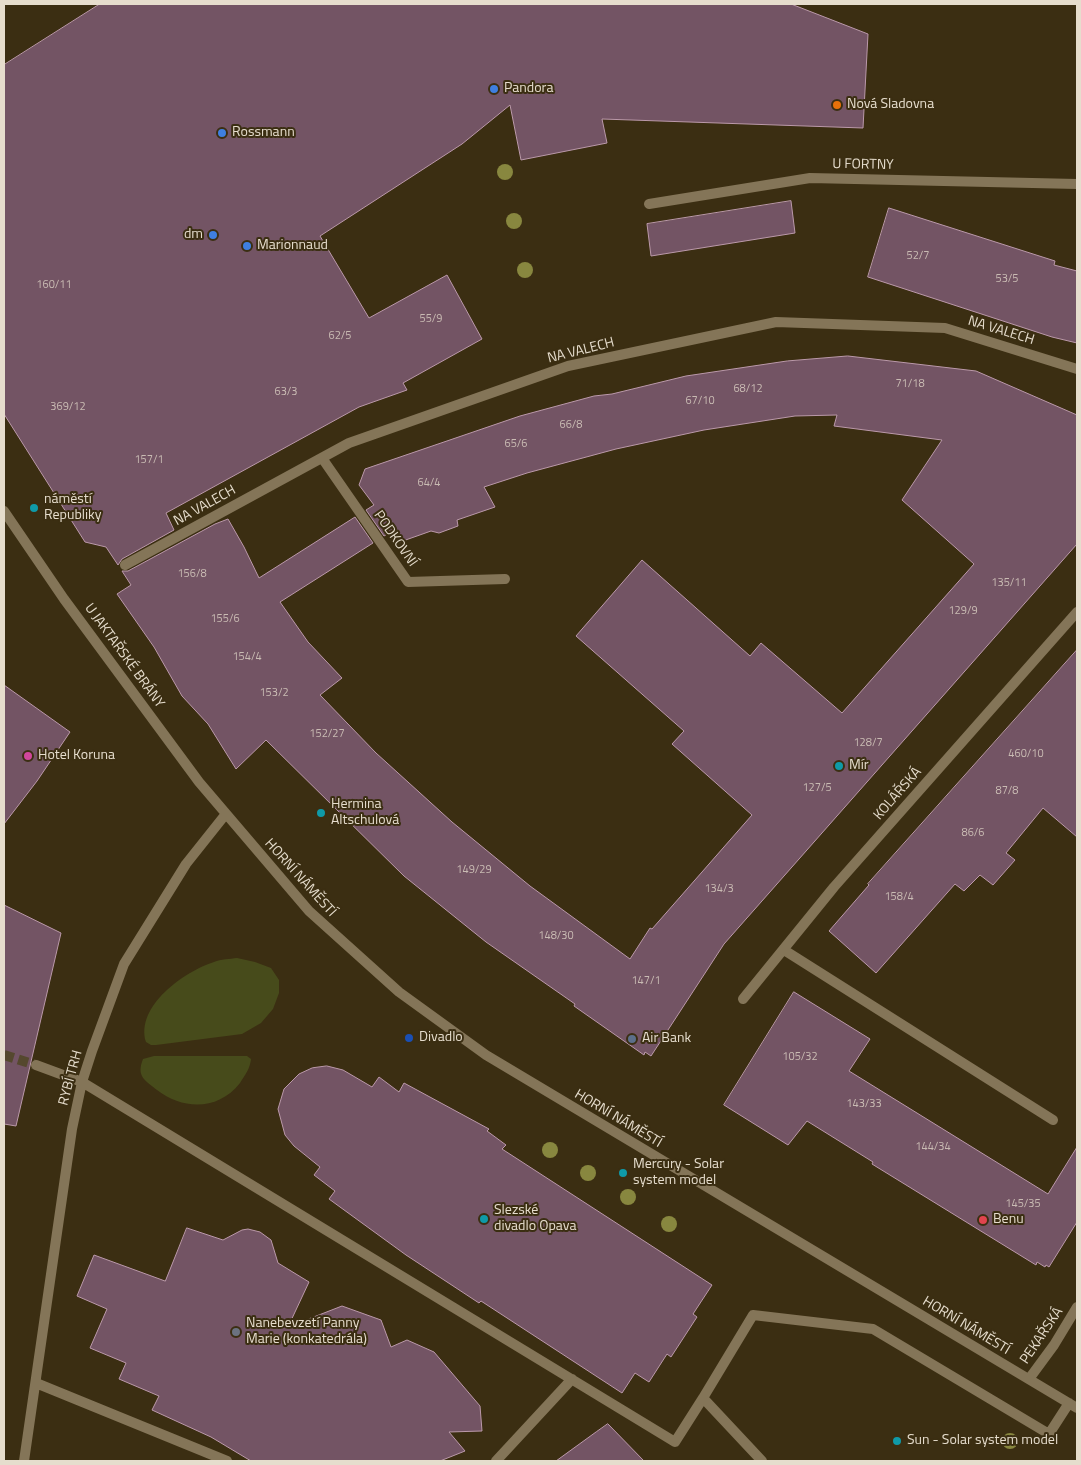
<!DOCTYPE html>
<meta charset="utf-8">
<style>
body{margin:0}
#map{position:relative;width:1081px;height:1465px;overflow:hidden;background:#3b2e12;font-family:"Titillium Web",sans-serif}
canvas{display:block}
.frame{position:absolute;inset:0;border:5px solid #e6ddcd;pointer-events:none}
</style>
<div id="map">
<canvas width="1081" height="1465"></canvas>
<div class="frame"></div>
</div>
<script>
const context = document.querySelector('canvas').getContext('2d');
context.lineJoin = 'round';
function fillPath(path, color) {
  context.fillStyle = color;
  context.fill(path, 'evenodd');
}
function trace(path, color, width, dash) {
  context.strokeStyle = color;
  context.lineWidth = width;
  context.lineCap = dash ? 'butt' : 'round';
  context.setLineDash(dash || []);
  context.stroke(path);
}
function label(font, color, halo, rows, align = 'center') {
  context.font = font + ' "Titillium Web",sans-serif';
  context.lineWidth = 4;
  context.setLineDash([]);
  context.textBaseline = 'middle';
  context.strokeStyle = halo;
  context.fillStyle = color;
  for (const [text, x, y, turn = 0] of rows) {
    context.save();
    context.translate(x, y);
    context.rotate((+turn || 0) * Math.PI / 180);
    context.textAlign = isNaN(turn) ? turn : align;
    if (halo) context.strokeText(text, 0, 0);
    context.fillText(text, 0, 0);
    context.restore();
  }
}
fillPath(new Path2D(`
 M237 958 255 962 271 968 279 980V993L273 1009 261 1023 242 1034 156 1045H151L146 1042C135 1006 185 971 214 962 221 959 230 959 237 958Z
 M154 1056H247L251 1059C250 1069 245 1075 240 1083 218 1111 183 1110 157 1090 145 1080 136 1077 143 1059Z`), '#474b1b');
const building = new Path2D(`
 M100 4H791L868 34 863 128 602 119 607 143 521 160 510 105 462 144 320 236 369 318 447 275 482 339 403 383 407 390 359 407 166 513 174 530 122 559 118 565 106 547 85 542 4 414V65Z
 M791 201 795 233 651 256 647 224Z
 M889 208 1055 261 1054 265 1077 271V343L1052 337 868 277Z
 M848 356 976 371 1077 415V544L724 944 651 1056 645 1052 644 1055 574 1006 575 1004 486 942 404 876 266 740 236 769 208 724 182 696 154 647 117 594 131 585 122 571H128L215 524 228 519 244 547 259 578 355 517 373 543 280 602 308 642 342 678 320 695 376 753 452 822 530 886 630 959 650 928 652 929 752 815 672 744 684 731 576 636 642 560 750 656 761 643 842 713 974 564 902 500 942 440 834 426 837 415 795 416 704 430 616 449 527 473 484 487 495 507 457 520 458 526 439 533 431 531 400 542 392 531 384 536 366 510 374 505 359 485 365 469 520 416 594 396 612 394 686 376 787 361Z
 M1077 650V837L1043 808 1006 853 1015 860 993 885 980 875 964 891 955 884 876 973 829 931 869 885 868 884Z
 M4 685 70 732 37 781 4 824Z
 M4 905 61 933 16 1126 4 1124Z
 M794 992 870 1039 849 1071 1048 1194 1077 1147V1222L1049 1267 1046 1265 1045 1267 1037 1262 1036 1265 872 1164 873 1162 807 1121 788 1145 724 1105Z
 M327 1066 343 1070 372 1087 379 1077 399 1092 404 1083 489 1129 487 1131 506 1145 502 1149 712 1285 693 1314 697 1317 671 1357 667 1354 649 1382 635 1373 622 1393 481 1301 479 1303 406 1255 329 1199 335 1191 314 1175 320 1167 294 1146 285 1135 278 1109 284 1089 299 1074 312 1068Z
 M187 1228 223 1240 242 1230 248 1229 260 1232 271 1240 278 1263 309 1282 288 1327 342 1306 381 1320 391 1347 407 1340 434 1352 480 1406 482 1431 449 1432 465 1451 440 1461H251L211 1437 152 1410 159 1396 119 1379 126 1363 90 1348 107 1309 77 1296 94 1255 165 1281Z
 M608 1424 644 1461H556L596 1432Z`);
fillPath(building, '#735464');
trace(building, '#b9a', 1);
trace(new Path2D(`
 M4 1055 36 1065`), '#55482e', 10, [10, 5]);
trace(new Path2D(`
 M649 204 810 178 1077 184
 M322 458 408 582 505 579
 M4 511 64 599 199 782 309 911 399 992 486 1055 1077 1408
 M125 565 349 443 568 366 776 322 945 328 1077 369
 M784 950 1053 1120
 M743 999 834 887 1077 612
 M36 1065 82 1082 675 1442 703 1398 762 1461
 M1029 1379 1054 1345 1077 1307
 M36 1383 227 1461
 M703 1398 753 1315 873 1329 1049 1434 1069 1403
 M24 1461 72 1129 82 1082 92 1051 124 964 186 864 225 815
 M496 1461 572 1379`), '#847558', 10);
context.fillStyle = '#88873f';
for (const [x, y] of [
 [505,172],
 [514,221],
 [525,270],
 [550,1150],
 [588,1173],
 [628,1197],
 [669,1224],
 [1010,1441]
]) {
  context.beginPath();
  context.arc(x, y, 8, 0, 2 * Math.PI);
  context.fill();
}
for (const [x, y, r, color] of [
 [494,89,5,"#3f7fe0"],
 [837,105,5,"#e8710a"],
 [222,133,5,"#3f7fe0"],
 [213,235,5,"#3f7fe0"],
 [247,246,5,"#3f7fe0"],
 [34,508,5,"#0f9aa8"],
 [28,756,5,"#d1479c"],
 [839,766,5,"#0f9aa8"],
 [321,813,5,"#0f9aa8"],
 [409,1038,5,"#1a4fb4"],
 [632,1039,5,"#5c6f8a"],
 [623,1173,5,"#0f9aa8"],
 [484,1219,5,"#0f9aa8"],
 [983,1220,5,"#e0444e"],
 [236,1332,5,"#6b7280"],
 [897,1441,5,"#0f9aa8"]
]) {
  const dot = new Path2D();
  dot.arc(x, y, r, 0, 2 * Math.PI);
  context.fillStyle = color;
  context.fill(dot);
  trace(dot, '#3b2e12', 2);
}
label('11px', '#c9bbb3', null, [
 ["52/7",918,256],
 ["53/5",1007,279],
 ["160/11",54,285],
 ["55/9",431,319],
 ["62/5",340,336],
 ["71/18",910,384],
 ["68/12",748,389],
 ["63/3",286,392],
 ["67/10",700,401],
 ["369/12",68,407],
 ["66/8",571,425],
 ["65/6",516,444],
 ["157/1",149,460],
 ["64/4",429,483],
 ["156/8",192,574],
 ["135/11",1009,583],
 ["129/9",963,611],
 ["155/6",225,619],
 ["154/4",247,657],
 ["153/2",274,693],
 ["152/27",327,734],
 ["128/7",868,743],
 ["460/10",1026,754],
 ["127/5",817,788],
 ["87/8",1007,791],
 ["86/6",973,833],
 ["149/29",474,870],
 ["134/3",719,889],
 ["158/4",899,897],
 ["148/30",556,936],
 ["147/1",646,981],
 ["105/32",800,1057],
 ["143/33",864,1104],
 ["144/34",933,1147],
 ["145/35",1023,1204]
]);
label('14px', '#e6ddcd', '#3b2e12', [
 ["Pandora",504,89],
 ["Nová Sladovna",847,105],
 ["Rossmann",232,133],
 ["dm",203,235,"right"],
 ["Marionnaud",257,246],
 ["náměstí",44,500],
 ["Republiky",44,516],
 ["Hotel Koruna",38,756],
 ["Mír",849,766],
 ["Hermina",331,805],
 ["Altschulová",331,821],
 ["Divadlo",419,1038],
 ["Air Bank",642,1039],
 ["Mercury - Solar",633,1165],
 ["system model",633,1181],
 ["Slezské",494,1211],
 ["divadlo Opava",494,1227],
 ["Benu",993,1220],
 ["Nanebevzetí Panny",246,1324],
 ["Marie (konkatedrála)",246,1340],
 ["Sun - Solar system model",907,1441]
], 'left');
label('14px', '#e6ddcd', '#3b2e12', [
 ["U FORTNY",863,165,1],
 ["NA VALECH",1001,331,17],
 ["NA VALECH",581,351,-14],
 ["NA VALECH",205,506,-29],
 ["PODKOVNÍ",395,539,55],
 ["U JAKTAŘSKÉ BRÁNY",124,656,54],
 ["KOLÁŘSKÁ",898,794,-49],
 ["HORNÍ NÁMĚSTÍ",300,878,48],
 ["RYBÍ TRH",71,1078,-75],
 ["HORNÍ NÁMĚSTÍ",618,1119,31],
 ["HORNÍ NÁMĚSTÍ",966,1326,31],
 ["PEKAŘSKÁ",1042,1336,-56]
]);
</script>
